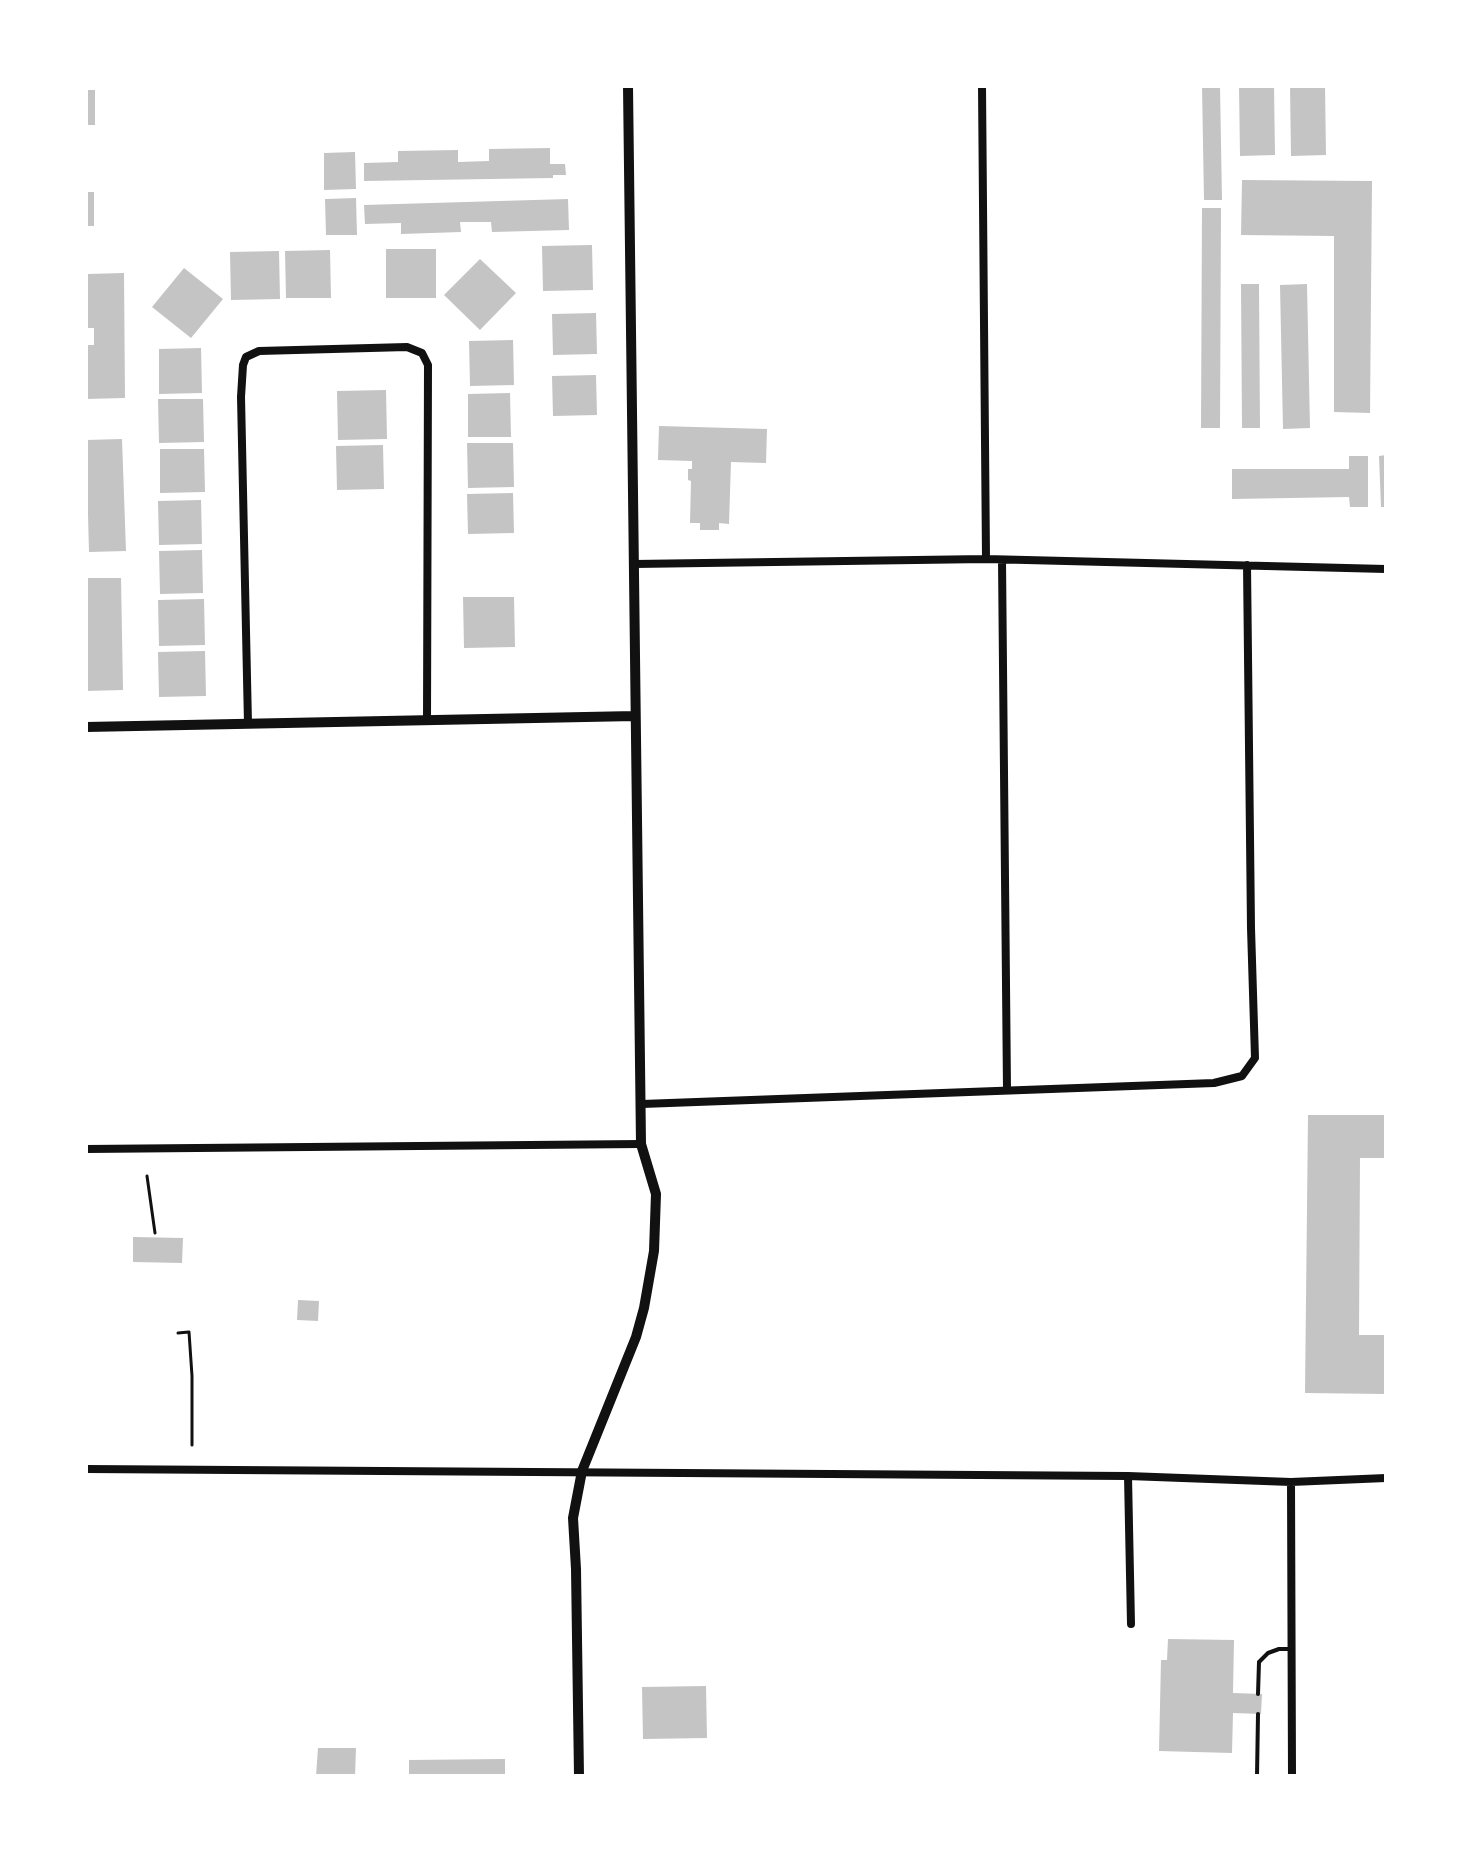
<!DOCTYPE html>
<html>
<head>
<meta charset="utf-8">
<style>
  body { margin:0 }
  #map { position:relative; width:1472px; height:1862px; overflow:hidden; background:#fff; font-family:"Noto Sans",sans-serif }
  canvas { display:block }
  .frame { position:absolute; inset:0; border:88px solid #fff; pointer-events:none }
</style>
</head>
<body>
<div id="map">
<canvas width="1472" height="1862"></canvas>
<div class="frame"></div>
</div>
<script>
const ctx = document.querySelector('canvas').getContext('2d');
ctx.lineJoin = 'round';
function fillPath(path, color) { ctx.fillStyle = color; ctx.fill(path, 'evenodd'); }
const poly = rows => new Path2D(rows.map(r => 'M' + r).join(''));
function strokePath(path, color, width, dash) { ctx.strokeStyle = color; ctx.lineWidth = width; ctx.lineCap = dash ? 'butt' : 'round'; ctx.setLineDash(dash || []); ctx.stroke(path); }
fillPath(poly([
  [1202,86,1220,86,1222,200,1204,200],
  [1239,86,1274,86,1275,155,1240,156],
  [1290,86,1325,86,1326,155,1291,156],
  [86,90,95,90,95,125,86,125],
  [550,148,550,164,565,164,566,175,553,175,553,178,364,181,364,163,398,162,398,151,458,150,458,162,489,161,489,149],
  [355,152,356,189,324,190,324,153],
  [1242,180,1372,181,1370,413,1334,412,1334,236,1241,235],
  [86,192,94,192,94,226,86,226],
  [356,198,357,235,326,235,325,199],
  [568,199,569,230,492,232,491,222,460,222,461,232,401,234,401,223,365,224,364,205],
  [1202,208,1221,208,1220,428,1201,428],
  [592,245,593,290,543,291,542,246],
  [386,249,436,249,436,298,386,298],
  [330,250,331,298,286,298,285,251],
  [279,251,280,299,231,300,230,252],
  [480,259,516,293,480,330,444,295],
  [184,268,223,299,191,338,152,307],
  [124,273,125,398,86,399,86,345,94,345,94,328,87,328,88,274],
  [1241,284,1259,284,1260,428,1242,428],
  [1307,284,1310,428,1283,429,1280,285],
  [596,313,597,354,553,355,552,314],
  [513,340,514,385,470,386,469,341],
  [201,348,202,393,159,394,159,349],
  [596,375,597,415,553,416,552,376],
  [386,390,387,439,338,440,337,391],
  [510,393,511,437,468,437,468,394],
  [158,399,203,399,204,442,159,443],
  [659,426,767,429,766,463,731,462,729,524,719,523,719,530,700,530,700,523,690,523,691,481,688,480,688,469,692,469,692,461,658,460],
  [122,439,126,551,89,552,86,440],
  [467,443,513,443,514,487,468,488],
  [383,445,384,489,337,490,336,446],
  [160,449,204,449,205,492,160,493],
  [1386,455,1386,507,1381,507,1379,456],
  [1349,456,1368,456,1368,507,1350,507,1349,497,1232,499,1232,469,1349,469],
  [513,493,514,533,468,534,467,494],
  [201,500,202,544,159,545,158,501],
  [202,550,203,593,160,594,159,551],
  [86,578,121,578,123,690,86,691],
  [463,597,514,597,515,647,464,648],
  [204,599,205,645,159,646,158,600],
  [205,651,206,696,159,697,158,652],
  [1308,1115,1386,1115,1386,1158,1360,1158,1359,1335,1386,1335,1386,1394,1305,1393],
  [133,1237,183,1238,182,1263,133,1262],
  [298,1300,319,1301,318,1321,297,1320],
  [1168,1639,1234,1640,1233,1693,1262,1694,1261,1714,1233,1713,1232,1753,1159,1751,1161,1660,1167,1660],
  [706,1686,707,1738,643,1739,642,1687],
  [318,1748,356,1748,355,1776,316,1776],
  [505,1759,505,1776,409,1776,409,1760]
]), '#c4c4c4');
strokePath(poly([
  [147,1176,155,1233],
  [178,1333,189,1332,192,1376,192,1445]
]), '#111', 3);
strokePath(poly([
  [1258,1694,1259,1662,1268,1653,1279,1649,1289,1649],
  [1257,1776,1258,1714]
]), '#111', 4);
strokePath(poly([
  [982,86,986,559],
  [1002,560,1007,1090],
  [634,564,986,559,1386,569],
  [248,724,241,397,243,365,246,357,259,351,407,347,422,353,428,365,427,720],
  [642,1104,1214,1083,1242,1076,1255,1058,1251,928,1247,565],
  [86,1149,641,1144],
  [86,1469,1128,1476,1291,1482,1386,1478],
  [1128,1476,1131,1624],
  [1291,1482,1292,1776]
]), '#111', 8);
strokePath(poly([
  [86,727,635,716],
  [579,1776,576,1569,573,1518,582,1471,636,1337,644,1308,654,1251,656,1194,641,1144,628,86]
]), '#111', 10);
</script>
</body>
</html>
